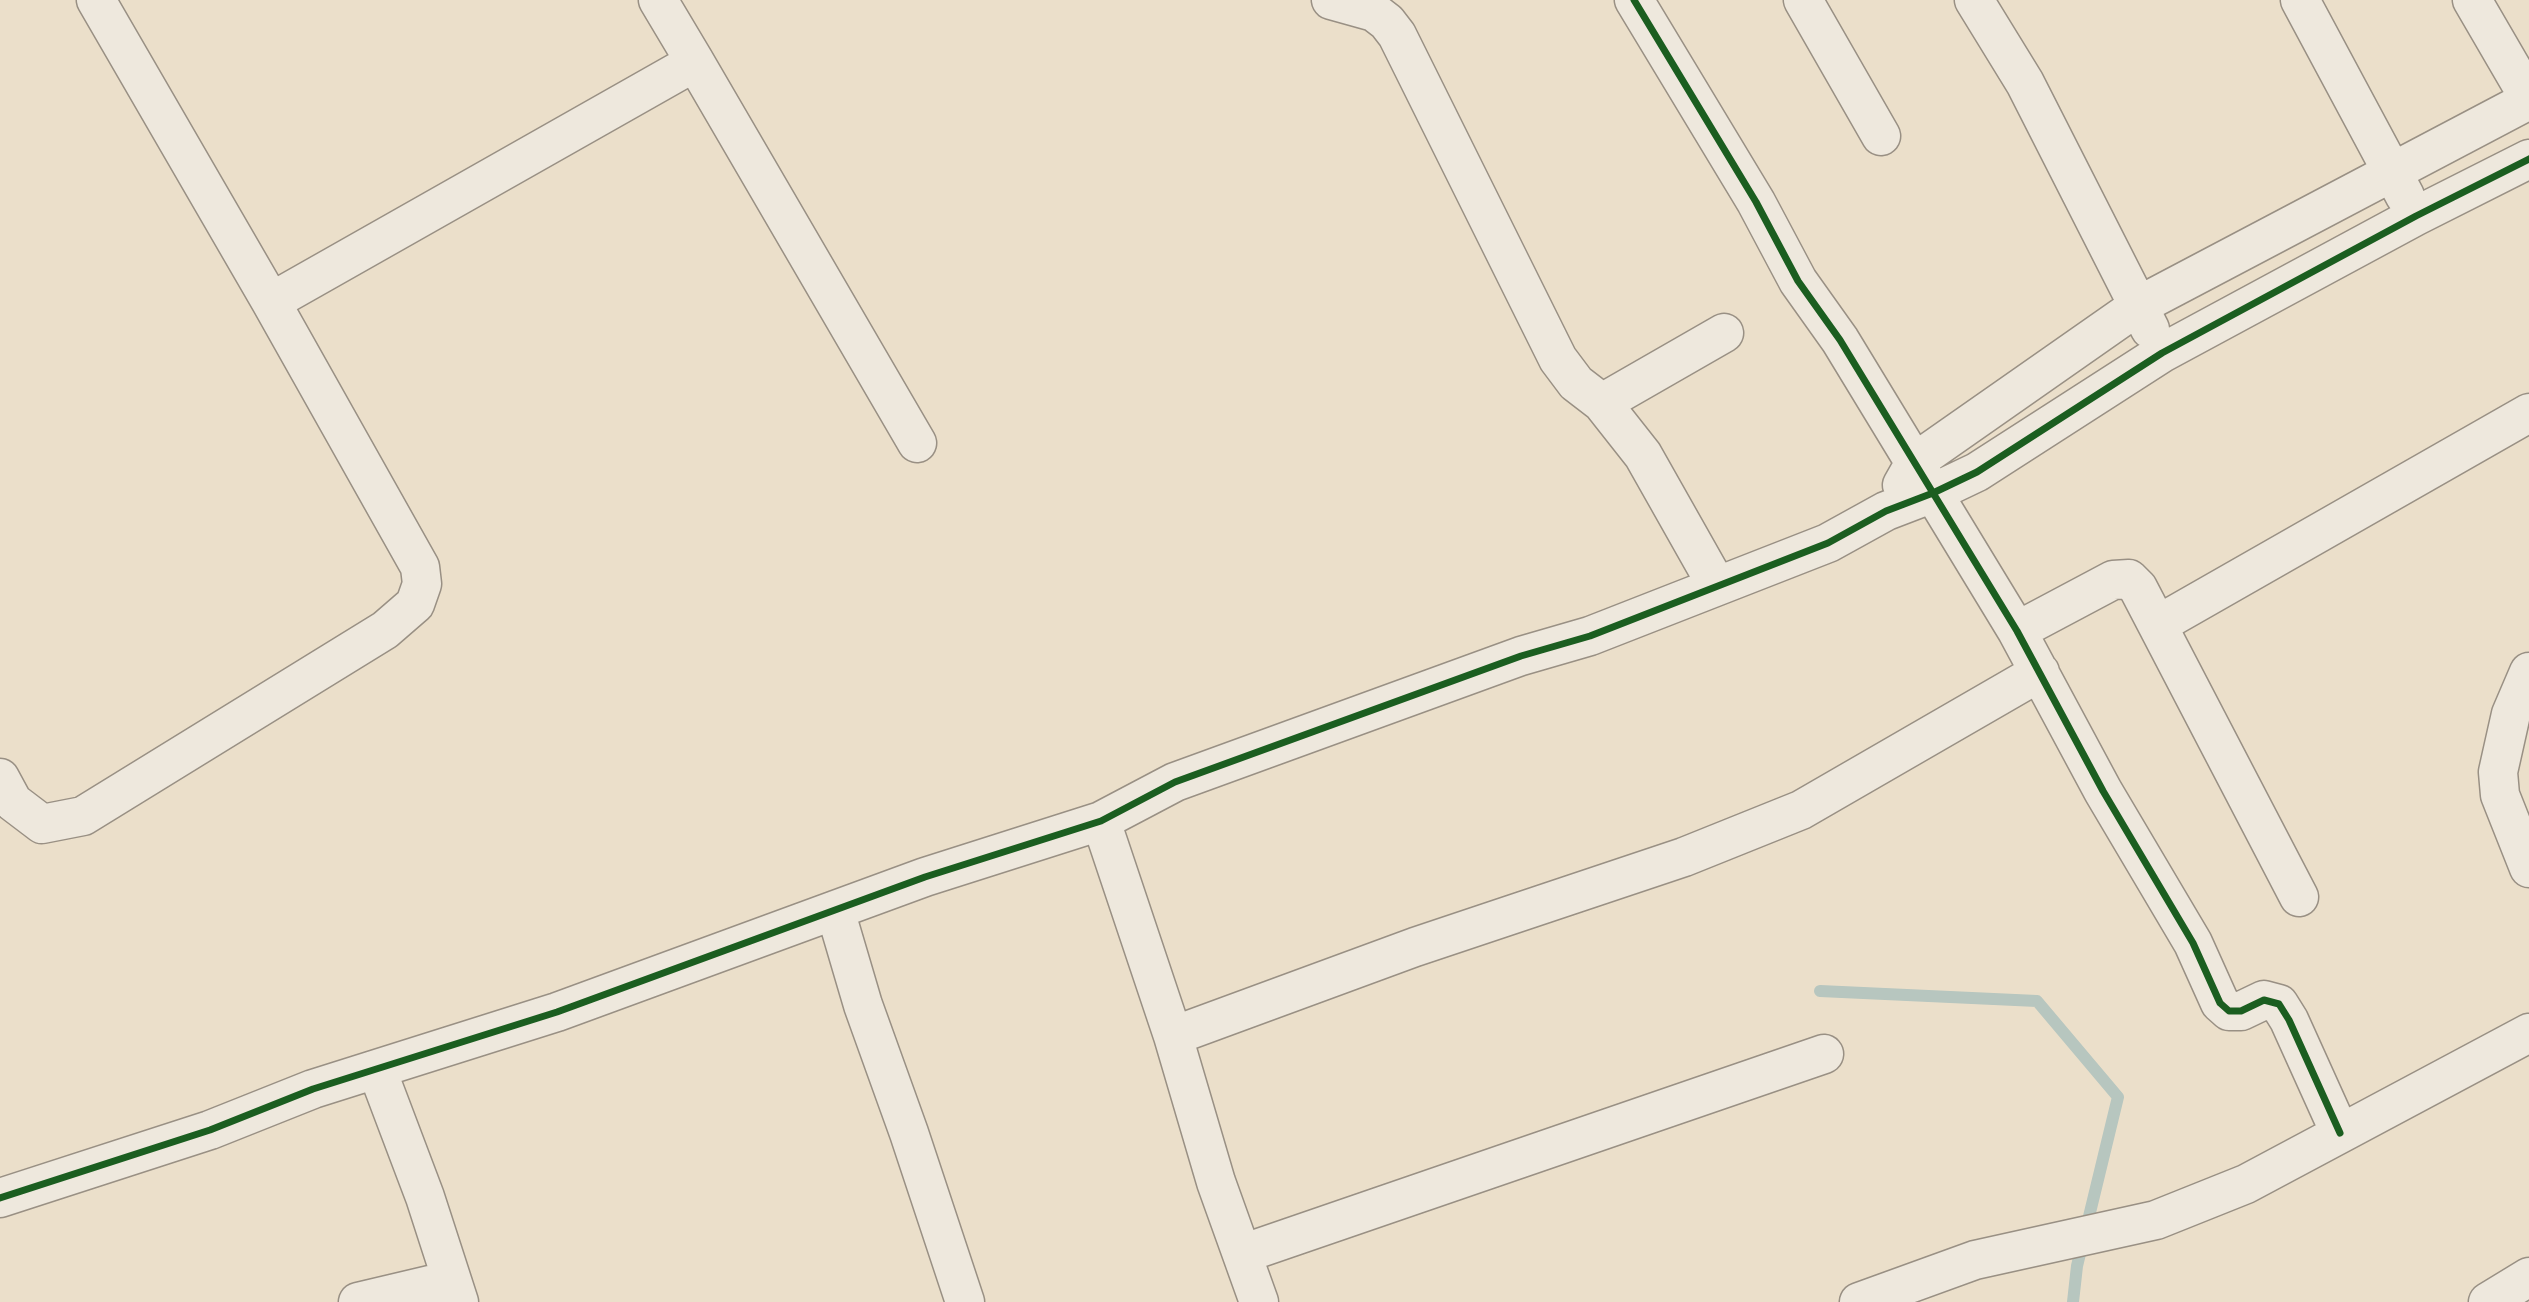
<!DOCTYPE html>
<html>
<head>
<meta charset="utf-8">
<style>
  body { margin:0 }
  canvas { display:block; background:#ebdfca }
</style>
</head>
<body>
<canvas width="2529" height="1302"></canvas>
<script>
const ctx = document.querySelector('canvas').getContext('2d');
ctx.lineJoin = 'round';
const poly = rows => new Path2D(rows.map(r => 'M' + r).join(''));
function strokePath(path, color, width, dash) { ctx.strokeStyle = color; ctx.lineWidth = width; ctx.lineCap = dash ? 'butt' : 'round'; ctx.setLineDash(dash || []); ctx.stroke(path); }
strokePath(poly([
  [1820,991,2037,1001,2118,1097,2077,1266,2073,1302]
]), '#b7c6bf', 12);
const minor = poly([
  [1331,0,1374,12,1387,22,1397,35,1558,359,1576,383,1602,403,1643,455,1717,586],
  [1634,0,1756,202,1798,281,1840,340,2017,631,2103,791,2193,943,2220,1003,2229,1011,2241,1011,2264,1000,2279,1004,2289,1020,2340,1133],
  [1803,0,1881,136],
  [1974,0,2025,83,2150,329],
  [2300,0,2405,196],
  [2472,0,2529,98],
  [695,62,917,443],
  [271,302,695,62,658,0],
  [1602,403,1724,333],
  [1902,485,1915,462,2138,306,2529,100],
  [2159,624,2529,413],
  [2017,631,2113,580,2129,579,2138,588,2299,897],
  [2529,672,2511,714,2498,772,2500,795,2529,868],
  [0,778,13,802,42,824,83,816,385,630,415,604,422,584,420,567,271,302,96,0],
  [1101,821,1173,1036,1216,1182,1259,1302],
  [835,910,863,1005,909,1133,965,1302],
  [1173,1036,1415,947,1684,857,1801,810,2040,672],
  [377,1070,425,1197,459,1302],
  [0,1198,210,1130,313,1089,557,1012,925,877,1101,821,1175,782,1521,656,1590,636,1828,543,1886,511,1933,493,1977,472,2162,353,2416,216,2529,159],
  [1242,1254,1824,1054],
  [358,1302,451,1280],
  [1859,1302,1975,1260,2156,1220,2246,1184,2529,1033],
  [2488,1302,2529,1277]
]);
strokePath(minor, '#999084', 41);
strokePath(minor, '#eee8dd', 38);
strokePath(poly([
  [1634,0,1756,202,1798,281,1840,340,2017,631,2103,791,2193,943,2220,1003,2229,1011,2241,1011,2264,1000,2279,1004,2289,1020,2340,1133],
  [0,1198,210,1130,313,1089,557,1012,925,877,1101,821,1175,782,1521,656,1590,636,1828,543,1886,511,1933,493,1977,472,2162,353,2416,216,2529,159]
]), '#1b5e20', 7);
</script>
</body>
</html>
